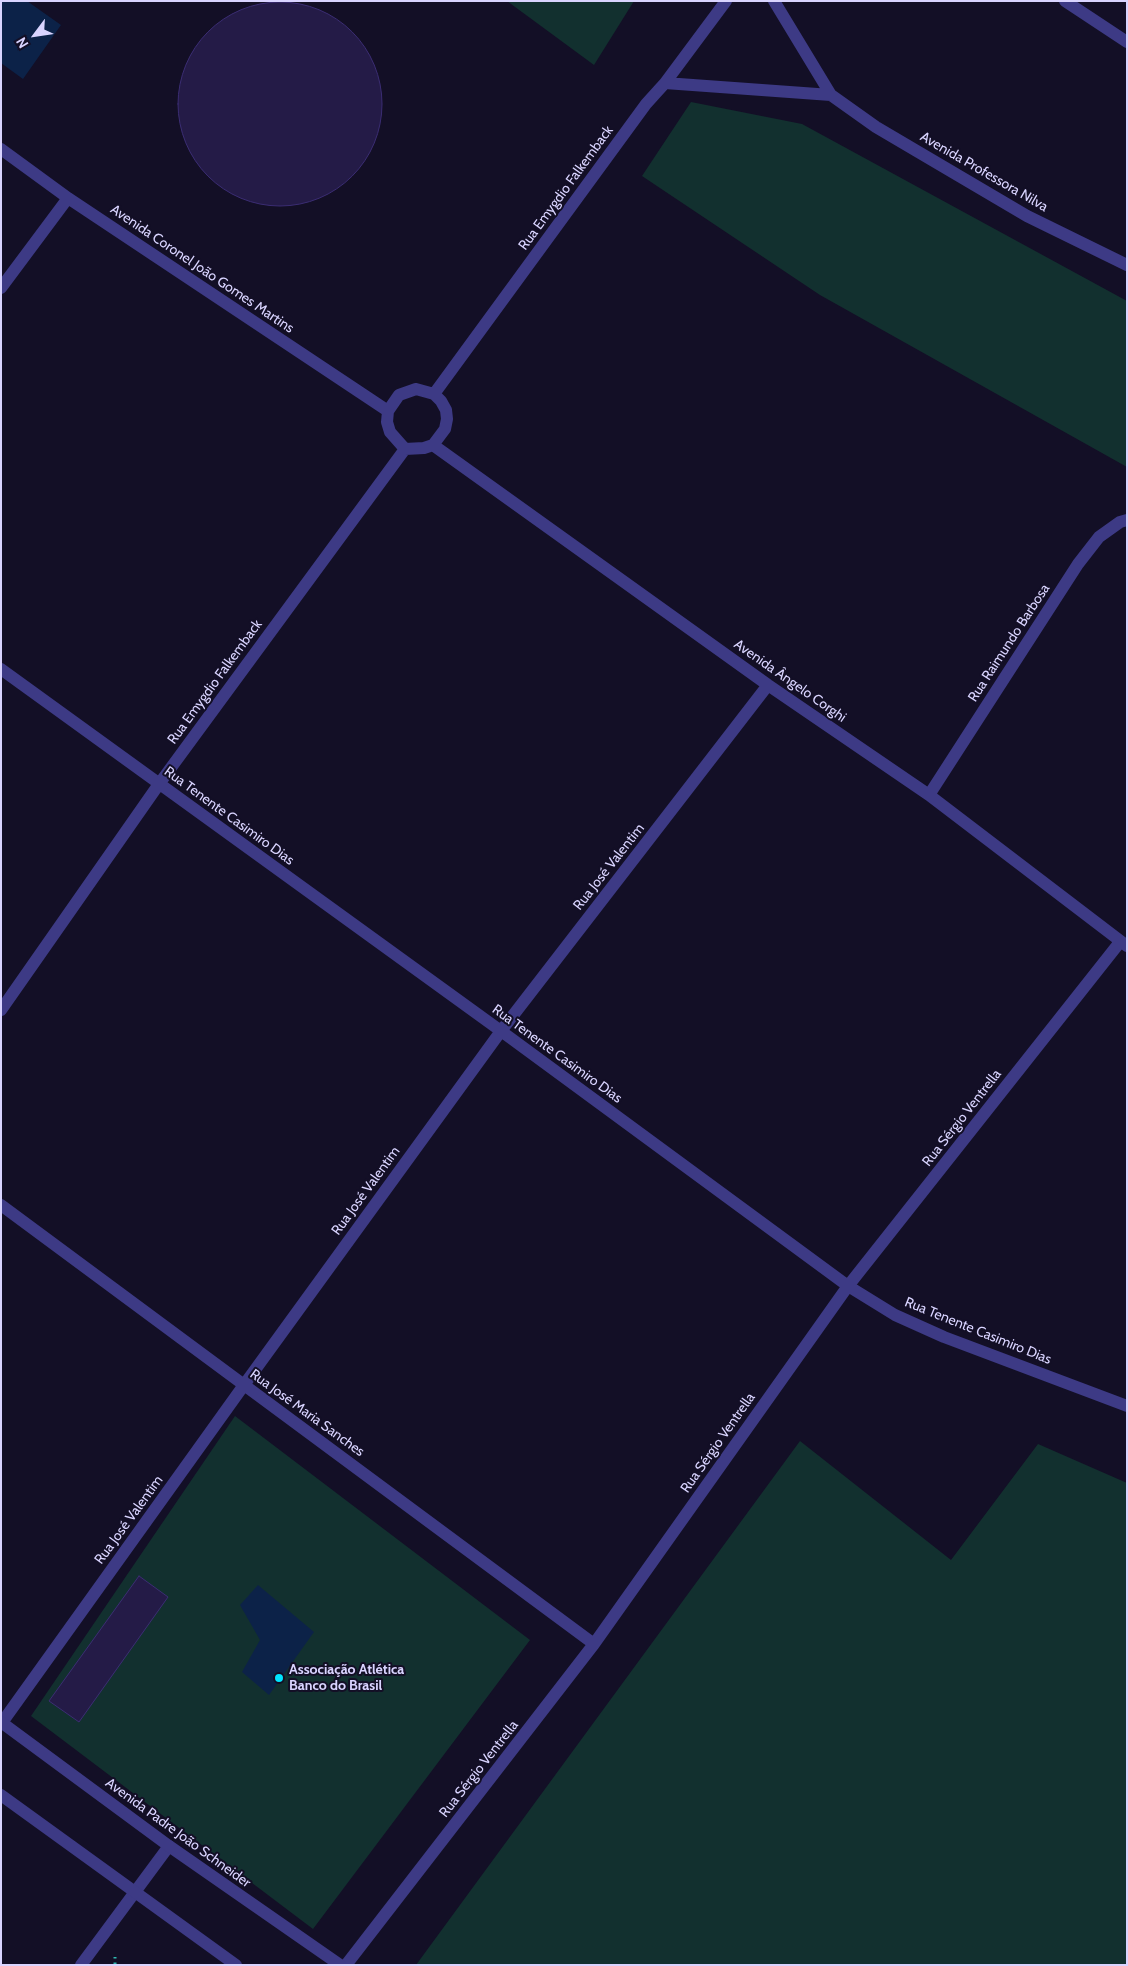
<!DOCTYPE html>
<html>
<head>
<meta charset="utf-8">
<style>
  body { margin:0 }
  #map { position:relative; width:1128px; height:1966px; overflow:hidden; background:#130f26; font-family:Cabin,sans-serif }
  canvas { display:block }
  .frame { position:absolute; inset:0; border:2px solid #d9d4ff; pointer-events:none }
  .north { position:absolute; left:10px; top:10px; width:50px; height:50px; -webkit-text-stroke:4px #130f26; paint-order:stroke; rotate:239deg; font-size:14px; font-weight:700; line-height:20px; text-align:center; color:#d9d4ff }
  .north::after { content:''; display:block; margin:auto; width:18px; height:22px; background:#d9d4ff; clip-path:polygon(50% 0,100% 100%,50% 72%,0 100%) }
</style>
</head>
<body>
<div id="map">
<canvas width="1128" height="1966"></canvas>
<div class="frame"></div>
<div class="north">N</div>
</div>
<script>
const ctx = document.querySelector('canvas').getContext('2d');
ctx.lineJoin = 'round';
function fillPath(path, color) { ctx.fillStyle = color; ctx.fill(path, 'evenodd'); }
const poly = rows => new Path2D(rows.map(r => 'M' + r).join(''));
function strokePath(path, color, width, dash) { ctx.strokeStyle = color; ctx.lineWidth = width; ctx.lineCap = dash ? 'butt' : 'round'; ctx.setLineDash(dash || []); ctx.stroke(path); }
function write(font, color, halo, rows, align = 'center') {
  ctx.font = font + ' Cabin,sans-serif'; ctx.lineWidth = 4; ctx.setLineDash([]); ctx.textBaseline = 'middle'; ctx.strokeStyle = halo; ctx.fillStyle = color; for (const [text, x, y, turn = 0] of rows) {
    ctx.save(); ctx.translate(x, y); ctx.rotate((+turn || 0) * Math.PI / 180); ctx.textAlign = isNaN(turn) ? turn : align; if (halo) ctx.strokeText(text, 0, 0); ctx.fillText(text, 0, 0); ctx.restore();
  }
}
fillPath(poly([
  [507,1,634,1,594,65],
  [691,102,802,124,1127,301,1127,467,820,295,642,176],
  [235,1416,530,1640,313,1929,31,1716],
  [800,1441,951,1560,1038,1444,1127,1483,1127,1965,416,1965]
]), '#12302f');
fillPath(poly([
  [1,1,27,1,61,25,23,79,1,63],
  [258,1585,314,1632,269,1695,242,1672,260,1640,240,1605]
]), '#0c2248');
const building = poly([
  '178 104a102 102 0 1 1 204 0a102 102 0 1 1-204 0Z',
  [139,1576,168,1597,79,1722,49,1701,139,1576]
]);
fillPath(building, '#241b47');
strokePath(building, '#3b2d73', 1);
strokePath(poly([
  [115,1965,115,1957]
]), '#2fb8b0', 3, [2.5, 4]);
strokePath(poly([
  [774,1,831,95,876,127,1027,216,1127,265],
  [1065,1,1127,42],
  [665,83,831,95],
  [1,149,68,198,388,411],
  [1,288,68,198],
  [416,389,434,394,441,401,446,410,447,419,445,429,433,445,424,448,405,449,390,432,387,422,388,411,399,395,416,389],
  [434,394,646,104,665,83,726,1],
  [433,445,768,685,929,795,1127,946],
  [1,669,501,1031,848,1286,895,1315,944,1337,1127,1406],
  [929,795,1078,564,1099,537,1120,522,1127,520],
  [1,1010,159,784,405,449],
  [1,1205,594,1644],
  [1,1724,244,1385,501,1031,768,685],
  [81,1965,169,1846],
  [346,1965,594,1644,848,1286,1120,942]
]), '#3d3a85', 12);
strokePath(poly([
  [1,1722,169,1846,340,1965],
  [1,1795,236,1965]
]), '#3d3a85', 12);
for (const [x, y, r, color] of [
  [279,1678,5,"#00e5ff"]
]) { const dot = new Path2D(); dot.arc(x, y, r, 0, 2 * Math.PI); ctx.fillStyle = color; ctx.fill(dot); strokePath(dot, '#130f26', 2); }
write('14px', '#d9d4ff', '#130f26', [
  ["Avenida Professora Nilva",984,172,30],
  ["Rua Emygdio Falkemback",566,188,-54],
  ["Avenida Coronel João Gomes Martins",202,269,34],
  ["Rua Raimundo Barbosa",1009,643,-57],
  ["Avenida Ângelo Corghi",790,681,35],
  ["Rua Emygdio Falkemback",215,682,-54],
  ["Rua Tenente Casimiro Dias",229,816,36],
  ["Rua José Valentim",609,867,-52],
  ["Rua Tenente Casimiro Dias",557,1054,36],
  ["Rua Sérgio Ventrella",962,1118,-52],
  ["Rua José Valentim",366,1191,-54],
  ["Rua Tenente Casimiro Dias",978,1331,22],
  ["Rua José Maria Sanches",307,1413,36],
  ["Rua Sérgio Ventrella",718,1443,-55],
  ["Rua José Valentim",129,1520,-54],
  ["Rua Sérgio Ventrella",479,1769,-52],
  ["Avenida Padre João Schneider",178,1833,36]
]);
write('bold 14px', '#d9d4ff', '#130f26', [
  ["Associação Atlética",289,1670],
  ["Banco do Brasil",289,1686]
], 'left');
</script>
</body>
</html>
